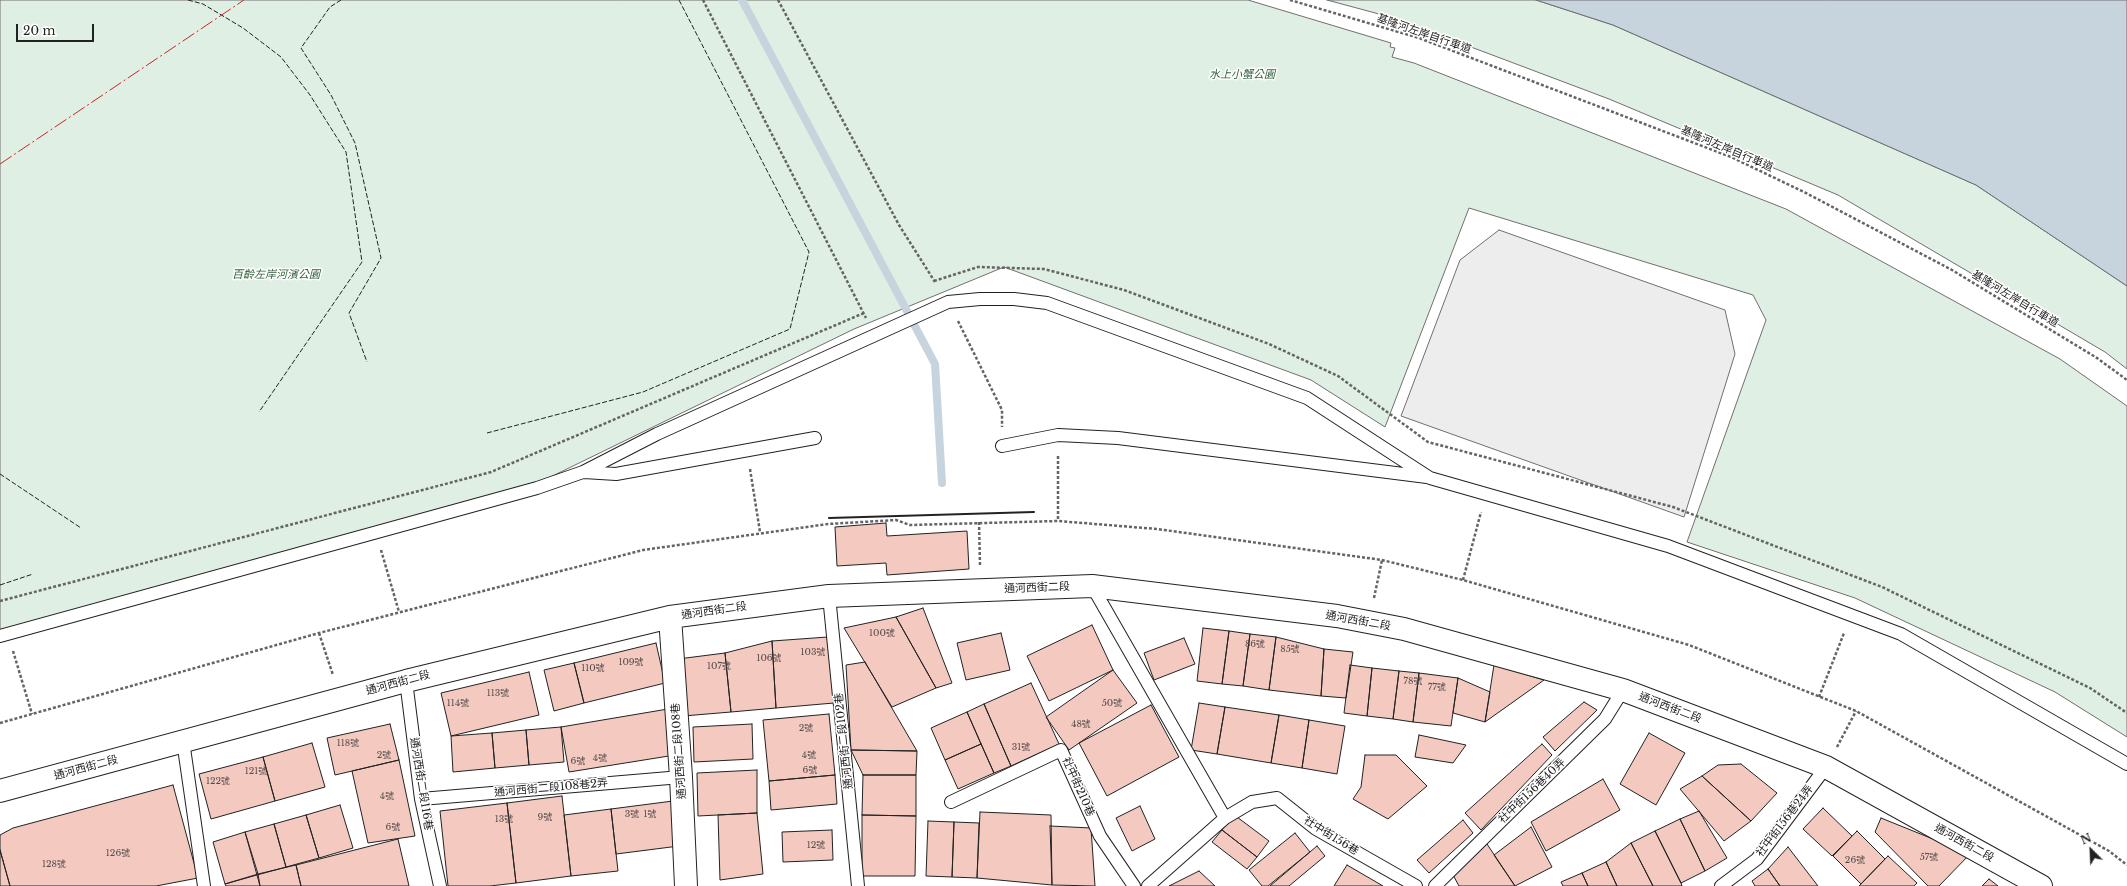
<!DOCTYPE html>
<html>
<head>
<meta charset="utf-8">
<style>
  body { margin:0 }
  #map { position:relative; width:2127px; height:886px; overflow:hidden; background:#fff; font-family:"Libre Baskerville",serif }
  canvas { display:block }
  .north { position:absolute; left:2071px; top:830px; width:40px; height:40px; -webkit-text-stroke:3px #fff; paint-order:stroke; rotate:336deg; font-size:11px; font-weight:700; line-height:16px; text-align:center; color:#222 }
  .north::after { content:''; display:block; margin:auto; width:14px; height:18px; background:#222; clip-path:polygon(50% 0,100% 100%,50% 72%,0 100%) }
  .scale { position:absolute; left:16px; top:24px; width:78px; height:18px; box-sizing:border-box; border:2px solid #222; border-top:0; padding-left:5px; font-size:12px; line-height:14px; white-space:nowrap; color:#222; -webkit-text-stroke:3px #fff; paint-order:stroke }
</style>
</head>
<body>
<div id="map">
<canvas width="2127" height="886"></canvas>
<div class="north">N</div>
<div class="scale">20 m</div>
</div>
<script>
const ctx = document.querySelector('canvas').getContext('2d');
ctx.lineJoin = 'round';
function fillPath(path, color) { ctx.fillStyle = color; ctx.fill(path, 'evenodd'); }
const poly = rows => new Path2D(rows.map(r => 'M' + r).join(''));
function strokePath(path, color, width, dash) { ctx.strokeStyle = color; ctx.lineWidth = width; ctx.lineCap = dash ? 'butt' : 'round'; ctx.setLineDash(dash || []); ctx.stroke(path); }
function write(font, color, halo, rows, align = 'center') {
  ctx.font = font + ' "Libre Baskerville","Noto Sans TC",serif'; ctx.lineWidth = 3; ctx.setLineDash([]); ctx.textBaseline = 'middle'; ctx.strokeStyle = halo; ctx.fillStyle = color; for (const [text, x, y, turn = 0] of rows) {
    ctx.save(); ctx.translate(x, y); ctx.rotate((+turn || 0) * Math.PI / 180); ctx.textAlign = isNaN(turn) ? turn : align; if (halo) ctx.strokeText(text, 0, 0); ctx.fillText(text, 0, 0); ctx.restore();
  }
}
const green = poly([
  [0,0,1248,0,1391,43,1390,47,1395,48,1392,57,1414,63,1786,209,2060,359,2127,406,2127,737,2055,692,1855,598,1687,542,1766,320,1753,295,1469,208,1385,427,1311,380,1004,267,854,329,534,485,0,635,0,0],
  [1327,0,1536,0,1613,25,1976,185,2127,286,2127,369,2105,352,1838,195,1609,99,1394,18,1327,0]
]);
fillPath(green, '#e0efe3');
strokePath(green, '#6f6f6f', 1);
const parking = poly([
  [1499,230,1725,310,1735,354,1684,517,1401,416,1460,260,1499,230]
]);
fillPath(parking, '#ededed');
strokePath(parking, '#6f6f6f', 1);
const water = poly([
  [1536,0,2127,0,2127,286,1976,185,1613,25,1536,0]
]);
fillPath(water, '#c7d3dd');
strokePath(water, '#6f6f6f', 1);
strokePath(poly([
  [742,0,935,364,942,483]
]), '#c7d3dd', 8);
const building = poly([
  [886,523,887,536,967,531,969,569,887,575,886,563,837,566,835,527,886,523],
  [923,608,952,683,936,688,896,617,923,608],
  [896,617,936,688,892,707,844,628,896,617],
  [1092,625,1113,670,1049,701,1027,656,1092,625],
  [1203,628,1229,631,1222,684,1197,681,1203,628],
  [1229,631,1250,634,1243,686,1222,684,1229,631],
  [1001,633,1010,670,966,680,957,643,1001,633],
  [1250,634,1276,637,1269,690,1243,686,1250,634],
  [828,637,834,703,776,708,772,641,828,637],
  [1276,637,1324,649,1321,696,1269,690,1276,637],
  [1184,638,1195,664,1154,680,1144,653,1184,638],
  [772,641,776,708,731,712,725,653,772,641],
  [656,643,665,683,584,703,574,663,656,643],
  [1324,649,1353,652,1346,698,1321,696,1324,649],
  [725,653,731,712,683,716,678,659,725,653],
  [865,662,917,751,851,750,846,665,865,662],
  [574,663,584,703,554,711,544,670,574,663],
  [1350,665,1372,668,1367,716,1344,713,1350,665],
  [1494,665,1544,680,1485,722,1494,665],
  [1372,668,1399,671,1393,719,1367,716,1372,668],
  [1113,670,1137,703,1069,750,1046,717,1113,670],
  [1399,671,1419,673,1413,722,1393,719,1399,671],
  [529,672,539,715,451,736,441,693,529,672],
  [1419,673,1458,678,1451,726,1413,722,1419,673],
  [1458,678,1490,692,1485,722,1453,713,1458,678],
  [1031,683,1059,744,1011,766,984,704,1031,683],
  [1584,702,1597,710,1555,751,1543,737,1584,702],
  [1199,703,1225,707,1217,754,1191,750,1199,703],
  [984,704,1011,766,994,773,967,712,984,704],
  [1151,705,1179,757,1107,796,1079,743,1151,705],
  [1225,707,1279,715,1271,763,1217,754,1225,707],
  [668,709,675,755,569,772,561,727,668,709],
  [967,712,981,744,945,760,931,728,967,712],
  [829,714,835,775,769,781,763,720,829,714],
  [1279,715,1309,720,1302,768,1271,763,1279,715],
  [1309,720,1345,726,1337,774,1302,768,1309,720],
  [390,724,399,760,335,775,327,738,390,724],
  [752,724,753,759,694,762,693,727,752,724],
  [561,727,564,762,529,765,526,730,561,727],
  [526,730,529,765,495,768,492,733,526,730],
  [492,733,495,768,453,772,451,736,492,733],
  [1649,733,1685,753,1656,805,1620,784,1649,733],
  [1419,735,1466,745,1453,763,1415,757,1419,735],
  [312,743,325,787,275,801,263,757,312,743],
  [981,744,994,773,958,789,945,760,981,744],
  [1542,744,1552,755,1481,830,1465,813,1542,744],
  [851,750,917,751,916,775,863,775,851,750],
  [1365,755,1396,755,1427,786,1388,819,1353,799,1361,787,1365,755],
  [263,757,275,801,211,819,199,774,263,757],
  [399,760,415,836,368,843,352,771,399,760],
  [1741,764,1777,793,1751,821,1702,776,1718,765,1741,764],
  [757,770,757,813,698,816,697,773,757,770],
  [835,775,837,804,771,810,769,781,835,775],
  [863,775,916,775,916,816,862,815,863,775],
  [1702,776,1751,821,1724,841,1680,789,1702,776],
  [1603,779,1620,810,1546,851,1531,822,1603,779],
  [173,785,198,878,156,886,10,886,0,850,0,835,13,828,173,785],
  [562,796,571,876,516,883,507,803,562,796],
  [673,801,679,846,616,854,611,809,673,801],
  [507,803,516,883,490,886,448,886,440,811,507,803],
  [340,805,353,848,319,858,306,815,340,805],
  [1140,806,1155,839,1132,851,1116,818,1140,806],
  [1823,808,1852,836,1832,856,1803,829,1823,808],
  [611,809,618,871,571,876,564,815,611,809],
  [1699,811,1727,858,1705,871,1680,819,1699,811],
  [980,812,1051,815,1052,885,977,878,980,812],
  [757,813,763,874,720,880,718,815,757,813],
  [1233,814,1269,841,1257,857,1222,830,1233,814],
  [306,815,319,858,286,867,274,824,306,815],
  [862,815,916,816,915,876,862,876,862,815],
  [1881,818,1970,854,1939,886,1928,886,1875,832,1881,818],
  [1680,819,1705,871,1681,883,1655,831,1680,819],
  [1463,820,1473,833,1429,873,1417,860,1463,820],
  [928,821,954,822,952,877,926,876,928,821],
  [954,822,979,823,977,878,952,877,954,822],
  [274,824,286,867,257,875,245,832,274,824],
  [1050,826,1091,828,1095,886,1052,885,1050,826],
  [1531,827,1552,867,1515,886,1494,855,1531,827],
  [832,830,833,860,783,862,782,832,832,830],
  [1222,830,1257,857,1247,869,1212,842,1222,830],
  [1655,831,1681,883,1682,886,1653,886,1631,843,1655,831],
  [1857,831,1885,859,1861,884,1833,856,1857,831],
  [245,832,258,874,225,884,213,842,245,832],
  [1295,833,1310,852,1268,886,1262,886,1249,870,1295,833],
  [398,839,409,886,301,886,296,865,398,839],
  [1631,843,1653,886,1617,886,1606,862,1631,843],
  [1487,844,1515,886,1459,886,1453,875,1487,844],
  [1317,846,1325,856,1289,886,1270,886,1317,846],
  [1788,847,1818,886,1780,886,1768,869,1788,847],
  [0,850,10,886,0,886,0,850],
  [1888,856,1917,883,1914,886,1859,886,1888,856],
  [1606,862,1617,886,1588,886,1582,873,1606,862],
  [296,865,301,886,260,886,258,874,296,865],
  [1347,865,1383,886,1334,886,1347,865],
  [1768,869,1780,886,1755,886,1752,881,1768,869],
  [1199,871,1215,886,1169,886,1199,871],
  [1582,873,1588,886,1563,886,1561,882,1582,873],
  [257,875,260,886,226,886,225,884,257,875],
  [1989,879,1998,886,1982,886,1989,879]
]);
fillPath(building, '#f3c9c0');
strokePath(building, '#222', 1);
const service = poly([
  [1002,446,1058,435,1118,438,1427,477],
  [584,472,616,474,815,438],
  [1092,586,1225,818],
  [829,596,858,886],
  [0,636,537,488,583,472,657,434,948,302,980,299,1014,299,1047,303,1307,398,1430,478,1668,546,1901,634,2127,764],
  [406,681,421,799,440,886],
  [183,741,204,886],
  [421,799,681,777],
  [951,802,1061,750,1100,836,1134,886],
  [1148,886,1225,818,1252,802,1277,798,1316,829,1416,886],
  [1435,886,1605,719,1623,690],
  [1721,886,1757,859,1826,767]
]);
const minor = poly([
  [670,617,681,777,686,886],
  [0,791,406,681,670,617,829,596,1092,586,1337,616,1404,629,1623,690,1826,767,2041,886]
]);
strokePath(service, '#222', 14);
strokePath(minor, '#222', 24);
strokePath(poly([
  [703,0,866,318],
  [778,0,899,225,935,282],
  [1290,0,1419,38,1731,157,1806,193,1952,270,2097,358,2127,380],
  [934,281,978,267,1044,269,1124,290,1269,344,1338,376,1428,442,1673,507,1882,587,2090,688,2127,713],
  [958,321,1002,410,1002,427],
  [1058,456,1058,521],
  [750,469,760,532],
  [979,522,980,565],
  [381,550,399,612],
  [1463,580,1481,512],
  [1374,598,1382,560],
  [0,601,491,472,864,313],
  [319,633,333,675],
  [13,651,32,714],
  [1819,697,1844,633],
  [0,723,319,633,643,550,828,524,896,520,910,525,1058,521,1157,529,1382,560,1463,580,1689,645,1856,711,2109,851,2127,865],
  [1837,747,1856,711]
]), '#646464', 2.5, [3, 2]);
strokePath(service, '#fff', 12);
strokePath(minor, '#fff', 22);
strokePath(poly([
  [188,0,203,4,243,28,281,57,310,95,346,152,362,262,259,412],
  [341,0,330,7,301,48,331,95,355,143,381,258,349,313,367,362],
  [487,433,643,392,790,329,809,252,679,0],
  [0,474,81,528],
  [0,585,33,574]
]), '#222', 1, [5, 2]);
strokePath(poly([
  [829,518,1034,512]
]), '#222', 2);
strokePath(poly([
  [0,164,244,0]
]), '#c62828', 1, [14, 3, 2, 3]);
write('9px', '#564c4a', null, [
  ["100號",882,633],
  ["86號",1255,644],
  ["85號",1290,649],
  ["103號",813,652],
  ["106號",769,658],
  ["109號",631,662],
  ["107號",719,666],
  ["110號",593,668],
  ["78號",1413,681],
  ["77號",1437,687],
  ["113號",498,693],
  ["114號",458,703],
  ["50號",1112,703],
  ["48號",1081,724],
  ["2號",806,728],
  ["118號",348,743],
  ["31號",1021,747],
  ["2號",384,755],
  ["4號",809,755],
  ["4號",600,758],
  ["6號",578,761],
  ["6號",810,770],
  ["121號",256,771],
  ["122號",218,781],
  ["4號",387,796],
  ["3號",632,814],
  ["1號",650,814],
  ["9號",545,817],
  ["13號",504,819],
  ["6號",393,827],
  ["12號",816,845],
  ["126號",118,853],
  ["57號",1929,857],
  ["26號",1855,860],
  ["128號",54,864]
]);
write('11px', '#222', '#fff', [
  ["基隆河左岸自行車道",1424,34,19],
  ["基隆河左岸自行車道",1727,149,23],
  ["基隆河左岸自行車道",2015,299,31],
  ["通河西街二段",1037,588,-2],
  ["通河西街二段",714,611,-8],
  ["通河西街二段",1358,621,10],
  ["通河西街二段",398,683,-15],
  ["通河西街二段",1670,708,21],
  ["通河西街二段102巷",844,741,-96],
  ["通河西街二段108巷",679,751,-94],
  ["通河西街二段",86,768,-15],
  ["通河西街二段116巷",421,784,81],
  ["社中街210巷",1078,787,66],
  ["通河西街二段108巷2弄",551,788,-5],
  ["社中街156巷40弄",1532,791,-44],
  ["社中街156巷24弄",1785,821,-53],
  ["社中街156巷",1331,836,32],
  ["通河西街二段",1964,843,29]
]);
write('italic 11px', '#2f5e38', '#fff', [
  ["水上小蟹公園",1242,75],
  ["百齡左岸河濱公園",276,275]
]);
</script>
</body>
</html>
